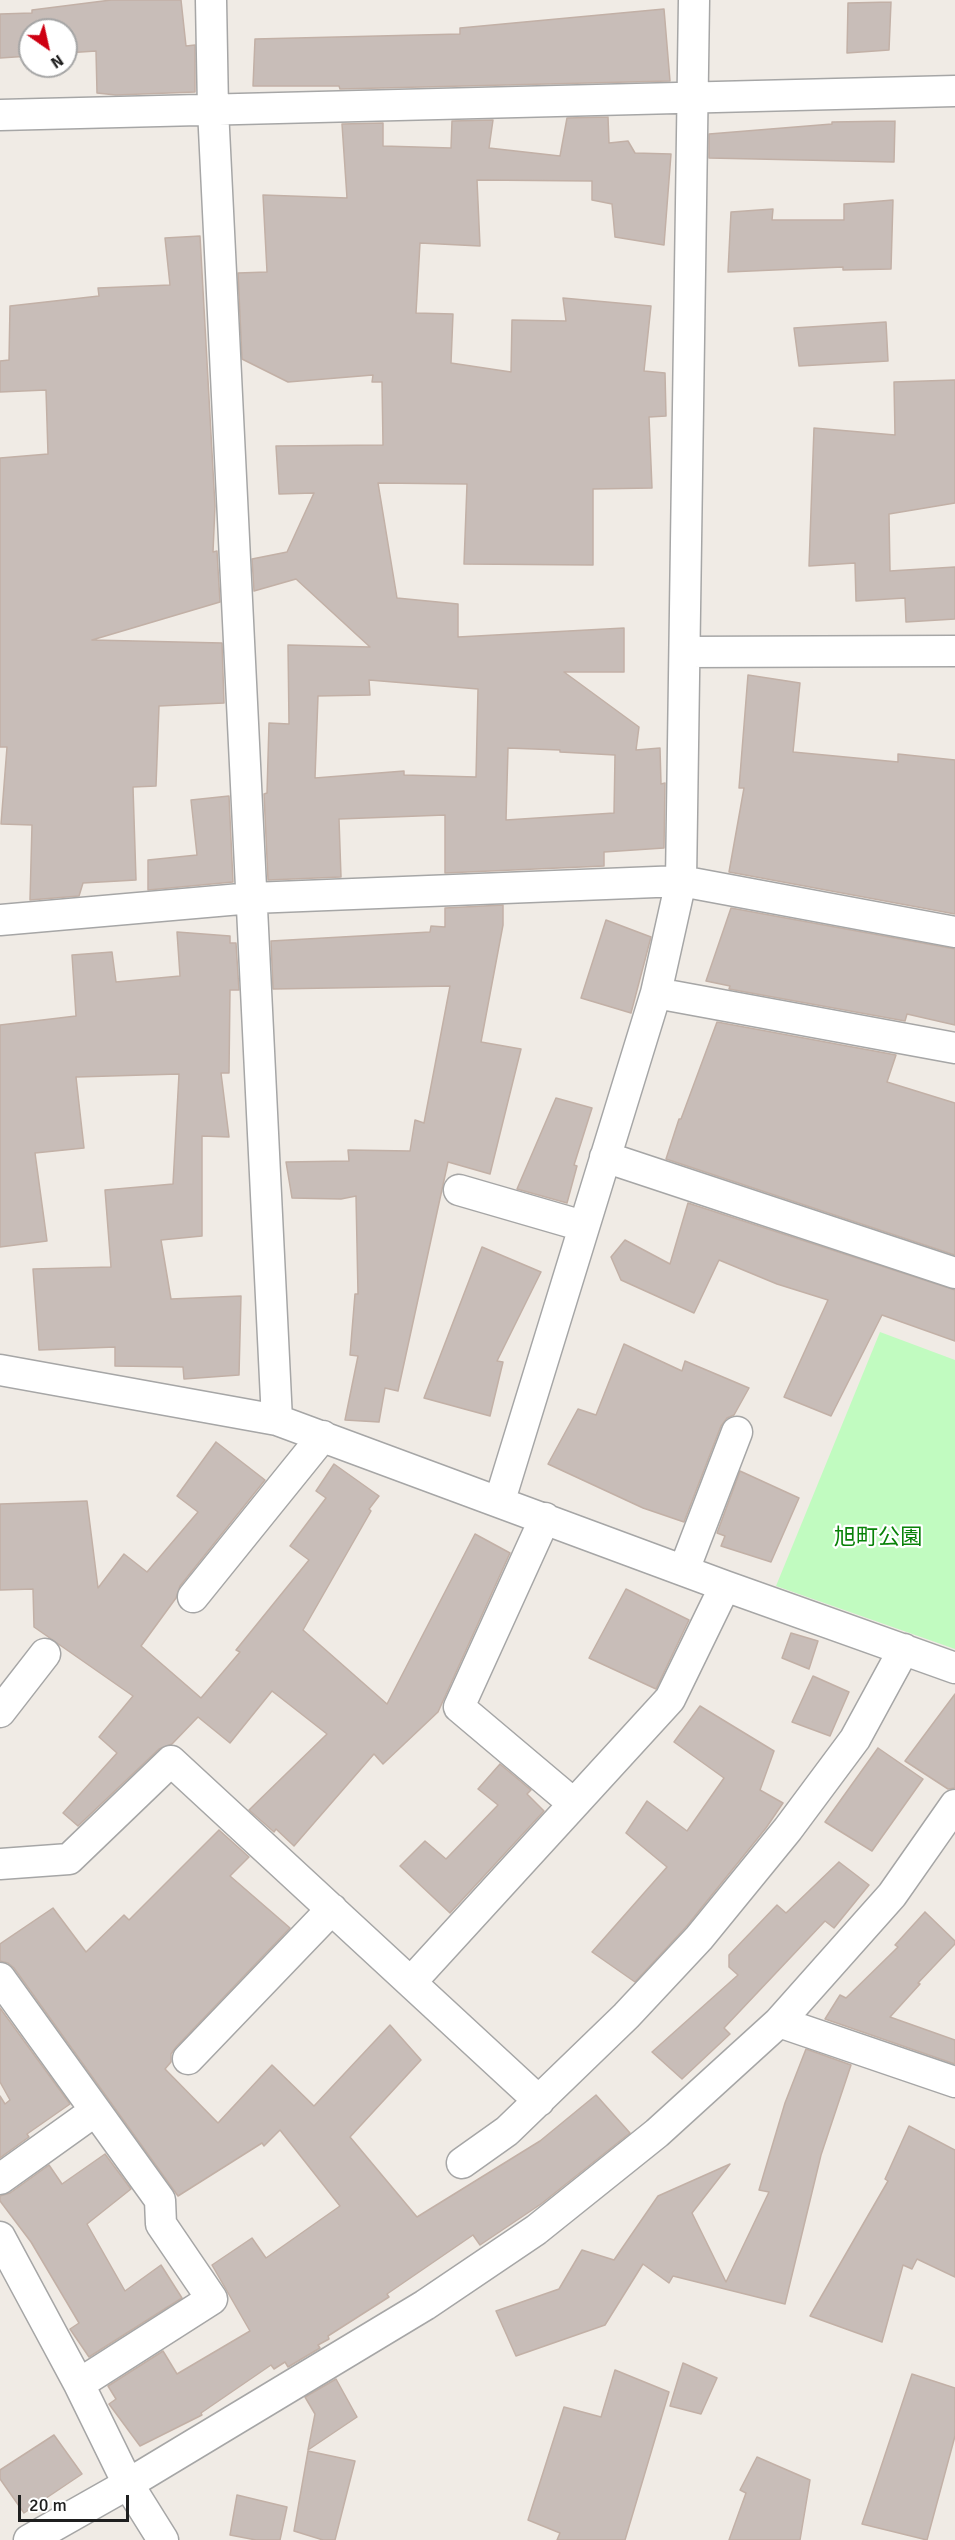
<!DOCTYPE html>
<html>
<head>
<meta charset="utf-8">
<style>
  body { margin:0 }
  #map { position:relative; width:955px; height:2540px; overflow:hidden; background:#f0ebe5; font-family:Signika,sans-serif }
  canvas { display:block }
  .north { position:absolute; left:18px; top:18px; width:60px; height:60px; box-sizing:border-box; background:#fff; border:2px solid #a5a5a5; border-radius:50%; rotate:146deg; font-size:16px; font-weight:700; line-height:24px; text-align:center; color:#1f1f1f }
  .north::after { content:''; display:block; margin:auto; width:21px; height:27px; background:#ce0012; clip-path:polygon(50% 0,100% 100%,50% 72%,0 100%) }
  .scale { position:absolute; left:18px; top:2495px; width:111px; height:27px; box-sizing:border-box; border:3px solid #1f1f1f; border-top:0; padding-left:8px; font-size:18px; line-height:21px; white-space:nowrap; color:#1f1f1f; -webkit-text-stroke:4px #fff; paint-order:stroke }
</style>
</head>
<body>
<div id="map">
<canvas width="955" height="2540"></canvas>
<div class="north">N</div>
<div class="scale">20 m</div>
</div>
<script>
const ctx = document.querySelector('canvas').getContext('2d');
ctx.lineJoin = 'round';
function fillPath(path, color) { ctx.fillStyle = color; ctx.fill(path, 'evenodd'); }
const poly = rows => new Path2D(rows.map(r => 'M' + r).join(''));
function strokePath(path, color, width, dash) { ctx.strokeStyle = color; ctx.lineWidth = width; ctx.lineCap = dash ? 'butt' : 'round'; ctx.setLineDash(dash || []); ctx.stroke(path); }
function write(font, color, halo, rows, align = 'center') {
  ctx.font = font + ' Signika,"Noto Sans JP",sans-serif'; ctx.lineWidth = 4.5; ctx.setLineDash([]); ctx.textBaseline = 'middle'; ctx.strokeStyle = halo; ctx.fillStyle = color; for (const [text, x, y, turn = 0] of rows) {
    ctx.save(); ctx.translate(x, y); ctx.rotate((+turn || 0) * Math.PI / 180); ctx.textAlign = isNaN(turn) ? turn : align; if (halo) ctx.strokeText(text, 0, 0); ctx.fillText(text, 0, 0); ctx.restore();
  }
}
fillPath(poly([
  [880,1332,955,1360,955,1649,776,1586]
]), '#c1fbc0');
const building = poly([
  [111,0,181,0,186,46,195,45,195,92,116,95,97,93,96,51,66,53,66,30,30,30,30,56,0,58,0,14,32,13,32,10,111,0],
  [891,2,889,50,847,53,848,3,891,2],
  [664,9,670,81,340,89,339,86,253,86,255,39,460,34,460,28,664,9],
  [608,117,609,143,628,141,635,153,671,154,664,245,615,237,612,204,592,200,592,181,477,180,480,246,420,243,416,313,453,314,451,363,511,372,512,320,566,321,563,298,651,306,644,371,665,373,666,416,649,417,652,488,593,489,593,565,464,564,467,484,378,483,397,598,458,604,458,637,624,628,624,672,564,672,639,727,636,750,660,748,661,784,665,783,664,848,604,852,604,866,445,873,445,815,339,819,341,877,268,880,264,794,267,793,269,723,289,724,288,645,370,647,296,579,254,591,252,559,287,552,314,493,279,494,276,446,383,445,382,382,372,382,373,375,288,382,242,359,238,273,267,272,263,195,347,198,342,124,383,123,383,146,451,148,452,121,493,120,489,148,560,156,567,118,608,117],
  [369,680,478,689,476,777,404,775,404,771,315,778,318,696,370,695,369,680],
  [508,748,560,750,560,752,615,755,614,813,506,820,508,748],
  [895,121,894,162,709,158,709,134,832,124,832,122,895,121],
  [893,200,891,269,843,270,843,267,728,272,731,212,773,209,772,220,844,220,844,204,893,200],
  [200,236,215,506,213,552,217,551,220,602,92,640,222,643,224,703,159,706,156,786,133,787,136,880,83,883,79,896,30,900,32,825,1,824,7,747,0,747,0,458,48,454,46,390,0,392,0,361,9,360,10,306,99,296,98,288,170,285,165,238,200,236],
  [886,322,888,361,799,366,794,328,886,322],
  [955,380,955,503,889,514,890,571,955,567,955,619,906,622,905,598,856,601,855,563,809,566,814,428,895,435,894,382,955,380],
  [748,675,800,683,793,752,898,762,898,754,955,760,955,914,729,872,744,788,739,788,748,675],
  [229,796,233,882,148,890,148,860,197,855,191,800,229,796],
  [503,905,503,925,481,1042,521,1049,490,1174,448,1162,398,1391,385,1388,379,1422,345,1420,358,1356,350,1355,355,1294,358,1294,356,1196,341,1199,292,1198,286,1162,349,1161,348,1150,410,1151,415,1120,424,1123,450,986,273,989,271,941,430,932,431,926,445,927,445,908,503,905],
  [731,908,955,949,955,1025,907,1014,905,1021,729,989,730,986,706,981,731,908],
  [606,920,651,937,631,1013,581,998,606,920],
  [177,932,230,936,230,943,236,943,239,990,230,990,229,1073,221,1073,229,1137,202,1136,202,1236,161,1240,171,1299,241,1296,239,1375,184,1379,183,1367,115,1366,115,1347,39,1350,33,1269,111,1267,105,1190,173,1184,179,1074,76,1077,84,1148,35,1153,47,1241,0,1247,0,1025,76,1016,72,955,112,952,116,982,180,976,177,932],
  [717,1022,896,1055,887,1082,955,1103,955,1255,666,1159,679,1119,681,1119,717,1022],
  [556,1098,592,1108,574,1165,577,1166,567,1203,517,1189,556,1098],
  [688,1203,955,1290,955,1341,882,1315,831,1416,784,1397,828,1300,777,1284,719,1260,694,1313,621,1280,611,1257,625,1240,670,1264,688,1203],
  [482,1247,541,1272,497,1361,503,1362,490,1416,424,1398,482,1247],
  [624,1344,682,1371,685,1361,749,1388,734,1415,727,1418,721,1426,684,1522,643,1508,548,1464,578,1409,596,1415,624,1344],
  [216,1442,265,1480,180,1586,176,1598,141,1646,201,1698,240,1652,236,1650,309,1560,290,1546,326,1498,316,1491,334,1464,379,1496,369,1509,371,1511,303,1630,387,1704,475,1534,510,1553,438,1712,383,1764,374,1754,294,1846,276,1829,274,1832,249,1810,327,1734,272,1691,230,1743,198,1717,172,1744,159,1749,78,1826,63,1813,117,1753,99,1737,133,1696,34,1627,33,1589,0,1590,0,1504,87,1501,98,1588,124,1554,147,1572,198,1512,177,1496,216,1442],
  [740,1471,799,1498,771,1562,721,1546,725,1536,717,1533,740,1471],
  [626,1589,689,1620,656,1689,589,1658,626,1589],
  [791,1633,818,1641,809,1669,782,1658,791,1633],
  [813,1676,849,1692,830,1736,792,1722,813,1676],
  [955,1694,955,1788,948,1789,905,1761,955,1694],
  [700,1706,774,1751,760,1790,783,1803,766,1828,686,1927,635,1982,592,1952,667,1867,626,1833,647,1801,687,1831,724,1778,674,1742,700,1706],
  [878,1748,923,1779,872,1851,825,1822,878,1748],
  [500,1764,531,1790,527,1794,544,1811,450,1913,400,1866,425,1841,446,1859,498,1805,478,1789,500,1764],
  [219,1830,249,1857,230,1876,290,1928,176,2047,171,2054,171,2062,165,2069,218,2123,272,2065,314,2106,390,2025,421,2060,350,2137,417,2217,540,2141,596,2095,630,2133,541,2204,480,2245,473,2235,387,2294,389,2297,328,2336,329,2339,318,2345,320,2348,288,2367,285,2362,274,2369,271,2365,201,2413,202,2415,140,2446,109,2404,116,2399,108,2386,163,2351,177,2374,250,2331,212,2265,252,2238,266,2258,340,2206,280,2130,264,2146,262,2143,178,2196,14,1968,8,1963,0,1961,0,1944,53,1908,86,1952,124,1915,129,1920,219,1830],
  [839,1862,869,1885,834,1928,825,1921,724,2028,730,2034,682,2079,652,2052,738,1975,729,1967,729,1955,777,1905,786,1913,839,1862],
  [925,1912,955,1941,955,1944,918,1983,920,1984,890,2017,955,2040,955,2064,825,2019,840,1995,846,1998,898,1947,895,1945,925,1912],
  [0,2008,70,2104,27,2134,29,2137,0,2158,0,2096,5,2104,10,2100,0,2082,0,2008],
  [806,2049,851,2065,821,2155,785,2304,673,2276,669,2283,643,2264,605,2325,516,2356,496,2311,559,2289,582,2250,614,2260,658,2196,730,2164,692,2213,726,2282,769,2192,759,2190,785,2103,806,2049],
  [909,2126,955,2150,955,2277,917,2259,912,2269,903,2265,882,2342,810,2316,888,2181,885,2179,909,2126],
  [105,2154,131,2189,87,2224,125,2291,161,2265,182,2298,89,2357,70,2329,79,2323,31,2242,0,2201,0,2196,10,2193,49,2165,62,2184,105,2154],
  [683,2363,717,2378,701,2414,670,2406,683,2363],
  [615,2370,669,2392,625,2540,557,2540,560,2533,528,2520,564,2407,601,2417,615,2370],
  [912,2374,955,2388,955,2436,927,2540,862,2524,912,2374],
  [336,2379,357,2417,308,2450,315,2414,305,2397,336,2379],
  [54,2435,82,2474,24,2513,0,2479,0,2470,54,2435],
  [308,2451,355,2461,335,2540,323,2540,294,2531,308,2451],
  [757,2457,810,2480,800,2540,729,2540,746,2493,740,2490,757,2457],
  [237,2495,287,2507,280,2540,256,2540,230,2535,237,2495]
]);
fillPath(building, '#c8bdb8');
strokePath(building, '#c2b0a6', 1.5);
const street = poly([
  [211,0,213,109,277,1420],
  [0,115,955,91],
  [686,652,955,651],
  [0,920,252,898,681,881,955,932],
  [656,993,955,1048],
  [605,1157,955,1273],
  [459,1190,583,1226],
  [0,1370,277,1420,725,1586,955,1668],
  [500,1500,656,993,681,881,694,0],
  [545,1518,459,1707,574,1804],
  [684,1570,737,1432],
  [193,1597,323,1436],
  [0,1712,45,1654],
  [0,1864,69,1859,171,1761,539,2101],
  [0,1978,160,2200,161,2224,212,2299,79,2384],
  [411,1982,670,1699,725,1586],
  [779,2022,955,2082],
  [188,2059,332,1909],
  [462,2163,507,2131,626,2016,699,1938,788,1829,855,1739,904,1649],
  [0,2179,95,2111],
  [0,2237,79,2384,128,2484,163,2540],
  [29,2540,128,2484,425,2305,536,2230,657,2133,779,2022,892,1895,955,1805]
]);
strokePath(street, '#a6a6a6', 33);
strokePath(street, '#fff', 30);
write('22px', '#088208', '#fff', [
  ["旭町公園",878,1538]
]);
</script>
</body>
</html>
